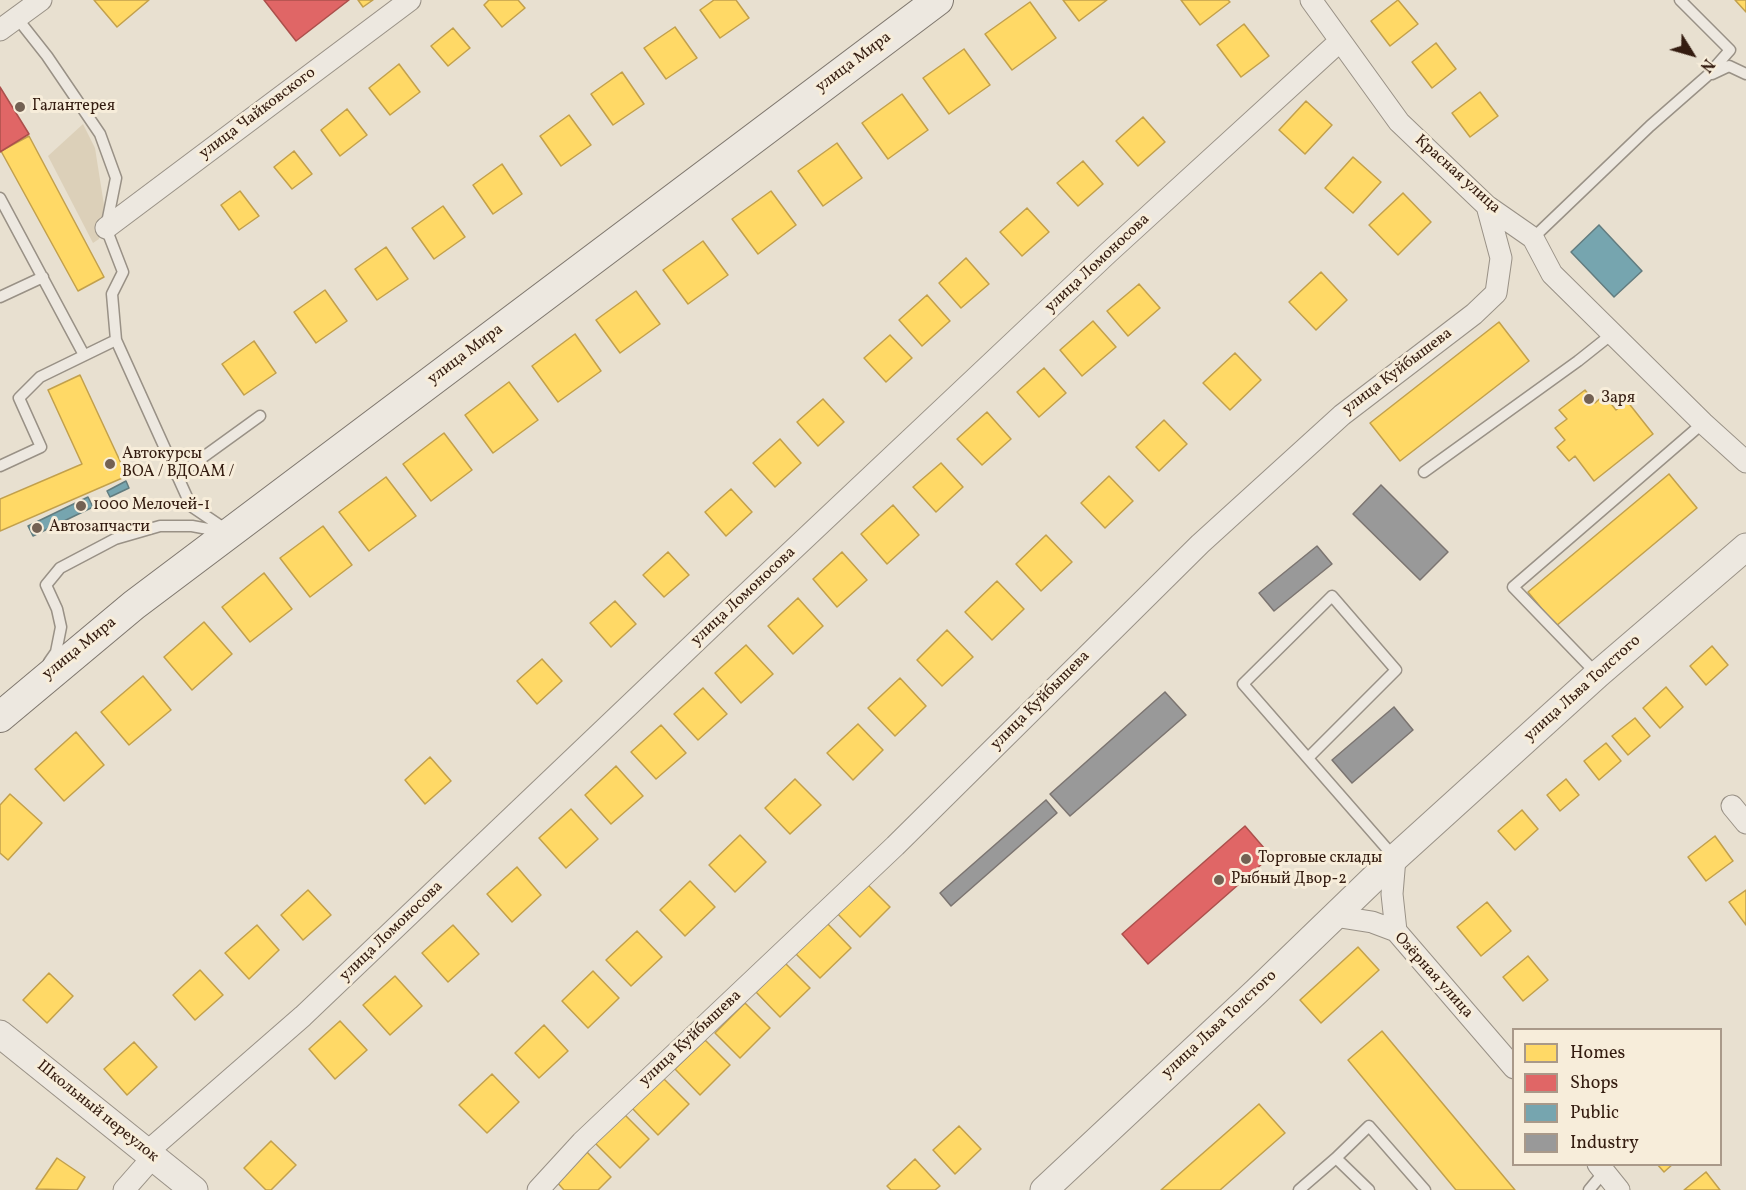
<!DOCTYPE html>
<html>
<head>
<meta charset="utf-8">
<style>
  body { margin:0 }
  #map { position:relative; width:1746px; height:1190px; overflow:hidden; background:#e8e0d0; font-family:Vollkorn,serif }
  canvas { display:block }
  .legend { position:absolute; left:1512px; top:1028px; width:210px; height:138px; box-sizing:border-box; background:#f7edda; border:2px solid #a99989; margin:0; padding:8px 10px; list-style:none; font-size:18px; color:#341c10 }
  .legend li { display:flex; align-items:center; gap:12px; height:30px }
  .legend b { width:30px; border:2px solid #a99989 }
  .north { position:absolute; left:1662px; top:24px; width:60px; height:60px; -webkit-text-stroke:4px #f7edda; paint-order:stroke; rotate:127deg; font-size:16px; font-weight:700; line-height:24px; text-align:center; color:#341c10 }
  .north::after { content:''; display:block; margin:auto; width:21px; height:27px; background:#341c10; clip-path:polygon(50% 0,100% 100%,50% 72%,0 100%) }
</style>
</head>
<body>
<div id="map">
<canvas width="1746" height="1190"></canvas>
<ul class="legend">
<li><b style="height:16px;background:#ffd966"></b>Homes</li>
<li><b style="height:16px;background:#e06666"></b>Shops</li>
<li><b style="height:16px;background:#76a5af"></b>Public</li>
<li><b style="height:16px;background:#999"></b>Industry</li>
</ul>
<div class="north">N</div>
</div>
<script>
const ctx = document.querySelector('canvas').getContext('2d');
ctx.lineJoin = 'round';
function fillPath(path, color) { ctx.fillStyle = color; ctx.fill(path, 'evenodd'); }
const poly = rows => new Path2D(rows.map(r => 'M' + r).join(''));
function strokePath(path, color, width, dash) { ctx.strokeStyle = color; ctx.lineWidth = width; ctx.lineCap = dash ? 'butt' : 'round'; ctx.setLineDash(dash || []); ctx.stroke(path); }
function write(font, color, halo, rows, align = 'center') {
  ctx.font = font + ' Vollkorn,serif'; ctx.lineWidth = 6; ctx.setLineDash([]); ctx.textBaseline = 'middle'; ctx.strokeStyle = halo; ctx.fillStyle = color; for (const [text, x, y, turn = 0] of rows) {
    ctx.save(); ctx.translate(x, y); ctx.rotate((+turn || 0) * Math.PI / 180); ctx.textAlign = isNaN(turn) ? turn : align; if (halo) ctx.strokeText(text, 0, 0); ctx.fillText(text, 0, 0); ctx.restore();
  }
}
fillPath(poly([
  [83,124,95,148,104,205,99,239,93,243,48,156]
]), '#dcd0b9');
const homes = poly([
  [94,0,149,0,117,27,94,0],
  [358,0,373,0,363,7,358,0],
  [489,0,518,0,525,8,502,27,484,5,489,0],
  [714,0,736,0,749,18,720,38,700,10,714,0],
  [1063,0,1107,0,1079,21,1063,0],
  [1181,0,1228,0,1230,2,1200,25,1181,0],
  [1398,0,1418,24,1390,46,1371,21,1398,0],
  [1735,0,1746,0,1746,12,1735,0],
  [1030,2,1056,38,1012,70,985,34,1030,2],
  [1244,24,1269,56,1241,77,1217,45,1244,24],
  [675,27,697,58,666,79,644,48,675,27],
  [453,28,470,48,448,66,431,46,453,28],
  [1436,43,1456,69,1432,88,1412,62,1436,43],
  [964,49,990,85,949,114,923,78,964,49],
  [399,64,420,92,390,115,369,88,399,64],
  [622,72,644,104,613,125,591,94,622,72],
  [1480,92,1498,116,1470,137,1452,113,1480,92],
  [902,94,928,130,888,159,862,123,902,94],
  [1306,101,1332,125,1305,154,1279,130,1306,101],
  [347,109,367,135,340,156,321,130,347,109],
  [569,115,591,145,561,166,540,136,569,115],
  [1143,117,1165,142,1138,166,1116,141,1143,117],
  [29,136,104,277,78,291,1,151,29,136],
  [837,143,862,178,823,206,798,171,837,143],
  [294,151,312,174,292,189,274,167,294,151],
  [1353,157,1381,182,1353,213,1325,188,1353,157],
  [1083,161,1103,184,1078,206,1057,183,1083,161],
  [502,164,522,194,493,214,473,185,502,164],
  [240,191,259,216,239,230,221,205,240,191],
  [771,191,796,225,758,254,732,219,771,191],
  [1403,193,1431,222,1398,255,1369,225,1403,193],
  [443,206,465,237,434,259,412,228,443,206],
  [1027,208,1049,232,1022,256,1000,232,1027,208],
  [703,241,728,275,688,304,663,270,703,241],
  [386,247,408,279,377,300,355,269,386,247],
  [966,258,989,284,961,308,939,283,966,258],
  [1321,272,1347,300,1316,330,1289,302,1321,272],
  [1139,284,1160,308,1128,336,1107,311,1139,284],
  [325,290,347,321,316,343,294,312,325,290],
  [636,291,660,324,620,353,596,320,636,291],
  [927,295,950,321,922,346,899,320,927,295],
  [1093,321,1116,347,1082,376,1060,350,1093,321],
  [1499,322,1529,361,1400,461,1370,423,1499,322],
  [575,334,601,371,558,402,532,366,575,334],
  [890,335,912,358,886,382,864,358,890,335],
  [254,341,276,373,244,395,222,364,254,341],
  [1235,353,1261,380,1230,410,1203,383,1235,353],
  [1044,368,1066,393,1039,417,1017,392,1044,368],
  [80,375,127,476,0,531,0,499,82,464,48,390,80,375],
  [509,382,538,420,493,453,465,415,509,382],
  [1585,390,1595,403,1604,395,1616,410,1627,401,1653,434,1594,481,1575,456,1569,461,1557,447,1565,440,1555,428,1567,419,1559,410,1585,390],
  [823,399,844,422,818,446,797,422,823,399],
  [987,412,1011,439,982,465,957,439,987,412],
  [1164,420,1187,444,1159,471,1136,447,1164,420],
  [444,433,472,470,431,501,403,464,444,433],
  [780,439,801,463,775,487,753,463,780,439],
  [941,463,963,487,936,512,913,487,941,463],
  [1669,474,1697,508,1556,626,1528,592,1669,474],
  [1109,476,1133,501,1105,528,1081,503,1109,476],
  [386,477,416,516,369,551,339,512,386,477],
  [731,489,752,512,726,536,705,512,731,489],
  [893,505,919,535,887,564,861,534,893,505],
  [323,526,352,565,310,597,280,558,323,526],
  [1046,535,1072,562,1041,591,1016,564,1046,535],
  [668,552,689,575,664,597,643,575,668,552],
  [842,552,867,580,837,607,813,579,842,552],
  [264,573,292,609,250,642,222,607,264,573],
  [997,581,1024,609,992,640,965,612,997,581],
  [798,598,823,626,793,654,768,626,798,598],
  [615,601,636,624,611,647,590,623,615,601],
  [204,622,232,654,192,690,164,657,204,622],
  [947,630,973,657,942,686,917,660,947,630],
  [746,645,773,674,741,703,715,673,746,645],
  [1712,646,1728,665,1706,685,1690,666,1712,646],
  [542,659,562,681,537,704,517,681,542,659],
  [143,676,171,710,129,745,101,712,143,676],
  [900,678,926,706,895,736,868,708,900,678],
  [1666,687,1683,707,1660,728,1643,708,1666,687],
  [703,688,727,714,698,740,674,714,703,688],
  [1635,718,1650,736,1628,755,1612,736,1635,718],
  [858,724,883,750,853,780,827,753,858,724],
  [661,725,686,753,656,779,631,752,661,725],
  [76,732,104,765,64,801,35,769,76,732],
  [1606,743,1621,761,1599,780,1584,761,1606,743],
  [430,757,451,781,425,804,405,780,430,757],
  [616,766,643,796,611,824,585,795,616,766],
  [795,779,821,805,790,834,765,808,795,779],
  [1566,779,1579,795,1560,811,1547,795,1566,779],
  [10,794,42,823,8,860,0,853,0,805,10,794],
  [571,809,598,839,566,868,539,838,571,809],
  [1522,810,1538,829,1515,850,1498,831,1522,810],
  [740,835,766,862,735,892,709,865,740,835],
  [1715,836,1733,861,1706,881,1688,857,1715,836],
  [517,867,541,895,512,922,487,894,517,867],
  [690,881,715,907,685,936,660,910,690,881],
  [865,882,890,907,860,937,835,911,865,882],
  [308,890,331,915,303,940,281,915,308,890],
  [1746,890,1746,925,1729,902,1746,890],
  [1487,902,1511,931,1481,956,1457,927,1487,902],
  [825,921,851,948,820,978,794,952,825,921],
  [257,925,279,950,249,979,225,953,257,925],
  [453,925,479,954,448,982,422,953,453,925],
  [637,931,662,957,631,986,606,960,637,931],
  [1358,947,1379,970,1321,1023,1300,1000,1358,947],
  [1528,956,1548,980,1523,1001,1503,977,1528,956],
  [785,963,810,988,780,1017,756,992,785,963],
  [200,970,223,995,195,1020,173,995,200,970],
  [593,971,619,998,588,1028,562,1001,593,971],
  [49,973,73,996,47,1023,23,1000,49,973],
  [395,976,422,1006,390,1035,363,1005,395,976],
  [745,1003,770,1028,740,1058,715,1033,745,1003],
  [340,1021,367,1050,335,1079,309,1049,340,1021],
  [544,1025,568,1051,539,1078,515,1053,544,1025],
  [1382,1031,1515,1190,1456,1190,1348,1060,1382,1031],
  [705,1040,730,1065,700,1095,675,1069,705,1040],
  [134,1042,157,1067,127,1095,104,1069,134,1042],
  [492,1074,519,1102,487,1133,459,1105,492,1074],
  [663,1078,689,1104,658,1135,632,1108,663,1078],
  [1259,1104,1285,1133,1244,1169,1220,1190,1161,1190,1259,1104],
  [624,1114,649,1139,620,1168,595,1143,624,1114],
  [959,1126,981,1149,955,1174,933,1150,959,1126],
  [271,1141,296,1165,271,1190,266,1190,244,1168,271,1141],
  [586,1151,611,1177,598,1190,564,1190,556,1181,586,1151],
  [57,1158,85,1177,77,1190,36,1189,57,1158],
  [915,1159,940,1186,935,1190,891,1190,887,1186,915,1159],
  [1657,1164,1673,1164,1664,1172,1657,1164],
  [1706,1172,1720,1190,1684,1190,1706,1172]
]);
fillPath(homes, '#ffd966');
strokePath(homes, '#c2a04c', 1.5);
const shops = poly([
  [264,0,349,0,296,41,264,0],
  [0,87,29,134,0,152,0,87],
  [1245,826,1271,856,1148,964,1122,934,1245,826]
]);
fillPath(shops, '#e06666');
strokePath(shops, '#ac504c', 1.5);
const public = poly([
  [1599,225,1642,271,1614,297,1571,252,1599,225],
  [126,481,129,488,110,497,107,491,126,481],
  [88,497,93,507,33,536,28,526,88,497]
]);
fillPath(public, '#76a5af');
strokePath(public, '#627c7f', 1.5);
const industry = poly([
  [1381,485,1448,552,1420,580,1353,514,1381,485],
  [1317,546,1332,564,1274,611,1259,593,1317,546],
  [1165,692,1186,715,1070,816,1050,794,1165,692],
  [1394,707,1413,730,1352,783,1332,760,1394,707],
  [1046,800,1057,813,951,906,940,893,1046,800]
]);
fillPath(industry, '#999');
strokePath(industry, '#7b7470', 1.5);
const service = poly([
  [17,18,47,56,100,134,116,178,106,228,123,272,112,294,116,340,191,506,228,531],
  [1712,74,1729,66,1746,74],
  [0,198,84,355],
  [1533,238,1650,126,1707,76,1730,50,1680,0],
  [0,297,43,277],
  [0,466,41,447,19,398,40,377,116,340],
  [1424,472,1578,361,1612,334],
  [177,476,260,416],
  [49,662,56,652,61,627,57,609,46,585,60,568,115,539,160,526,192,526,224,532],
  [1597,674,1513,587,1703,423],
  [1308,758,1396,670,1332,596,1243,684,1395,858],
  [1336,1158,1369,1190],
  [1299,1190,1336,1158,1369,1126,1425,1190],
  [1589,1190,1604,1172]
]);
const minor = poly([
  [1311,0,1399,122,1487,206,1533,238,1552,274,1703,423,1746,462],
  [0,30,41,0],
  [106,228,410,0],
  [1732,806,1746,823],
  [1395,858,1392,894,1396,931],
  [1334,916,1372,922,1396,931,1514,1068],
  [147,1152,303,1016,727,612,1108,253,1340,41],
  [1598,1164,1619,1190],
  [124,1190,153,1157],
  [538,1190,582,1142,895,846,1200,544,1342,415,1474,314,1496,293,1501,258,1487,206]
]);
const tertiary = poly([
  [0,1034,194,1190],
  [1044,1190,1256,992,1395,858,1598,674,1746,547]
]);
const secondary = poly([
  [0,717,134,605,938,0]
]);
strokePath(service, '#999186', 13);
strokePath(minor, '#999186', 23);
strokePath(tertiary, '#999186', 29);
strokePath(secondary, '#7e766d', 32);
strokePath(service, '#ede8e0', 10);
strokePath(minor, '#ede8e0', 21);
strokePath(tertiary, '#ede8e0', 27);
strokePath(secondary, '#ede8e0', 30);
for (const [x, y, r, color] of [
  [20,107,6,"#736153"],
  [1589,399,6,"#736153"],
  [110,464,6,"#736153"],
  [81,506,6,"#736153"],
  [37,528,6,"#736153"],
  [1246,859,6,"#736153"],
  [1219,880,6,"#736153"]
]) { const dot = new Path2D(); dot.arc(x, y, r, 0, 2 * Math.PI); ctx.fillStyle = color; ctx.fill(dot); strokePath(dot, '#f7edda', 2); }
write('16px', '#341c10', '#f7edda', [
  ["улица Мира",854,63,-37],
  ["улица Чайковского",258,114,-37],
  ["Красная улица",1457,175,42],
  ["улица Ломоносова",1098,264,-43],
  ["улица Мира",466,355,-37],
  ["улица Куйбышева",1398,372,-37],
  ["улица Ломоносова",744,597,-43],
  ["улица Мира",80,649,-39],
  ["улица Льва Толстого",1583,689,-42],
  ["улица Куйбышева",1041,701,-45],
  ["улица Ломоносова",392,932,-44],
  ["Озёрная улица",1433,976,48],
  ["улица Льва Толстого",1220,1025,-43],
  ["улица Куйбышева",691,1039,-43],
  ["Школьный переулок",97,1112,39]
]);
write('16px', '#341c10', '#f7edda', [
  ["Галантерея",32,107],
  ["Заря",1601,399],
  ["Автокурсы",122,455],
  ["ВОА / ВДОАМ /",122,473],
  ["1000 Мелочей-1",93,506],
  ["Автозапчасти",49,528],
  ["Торговые склады",1258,859],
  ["Рыбный Двор-2",1231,880]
], 'left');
</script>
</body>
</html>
